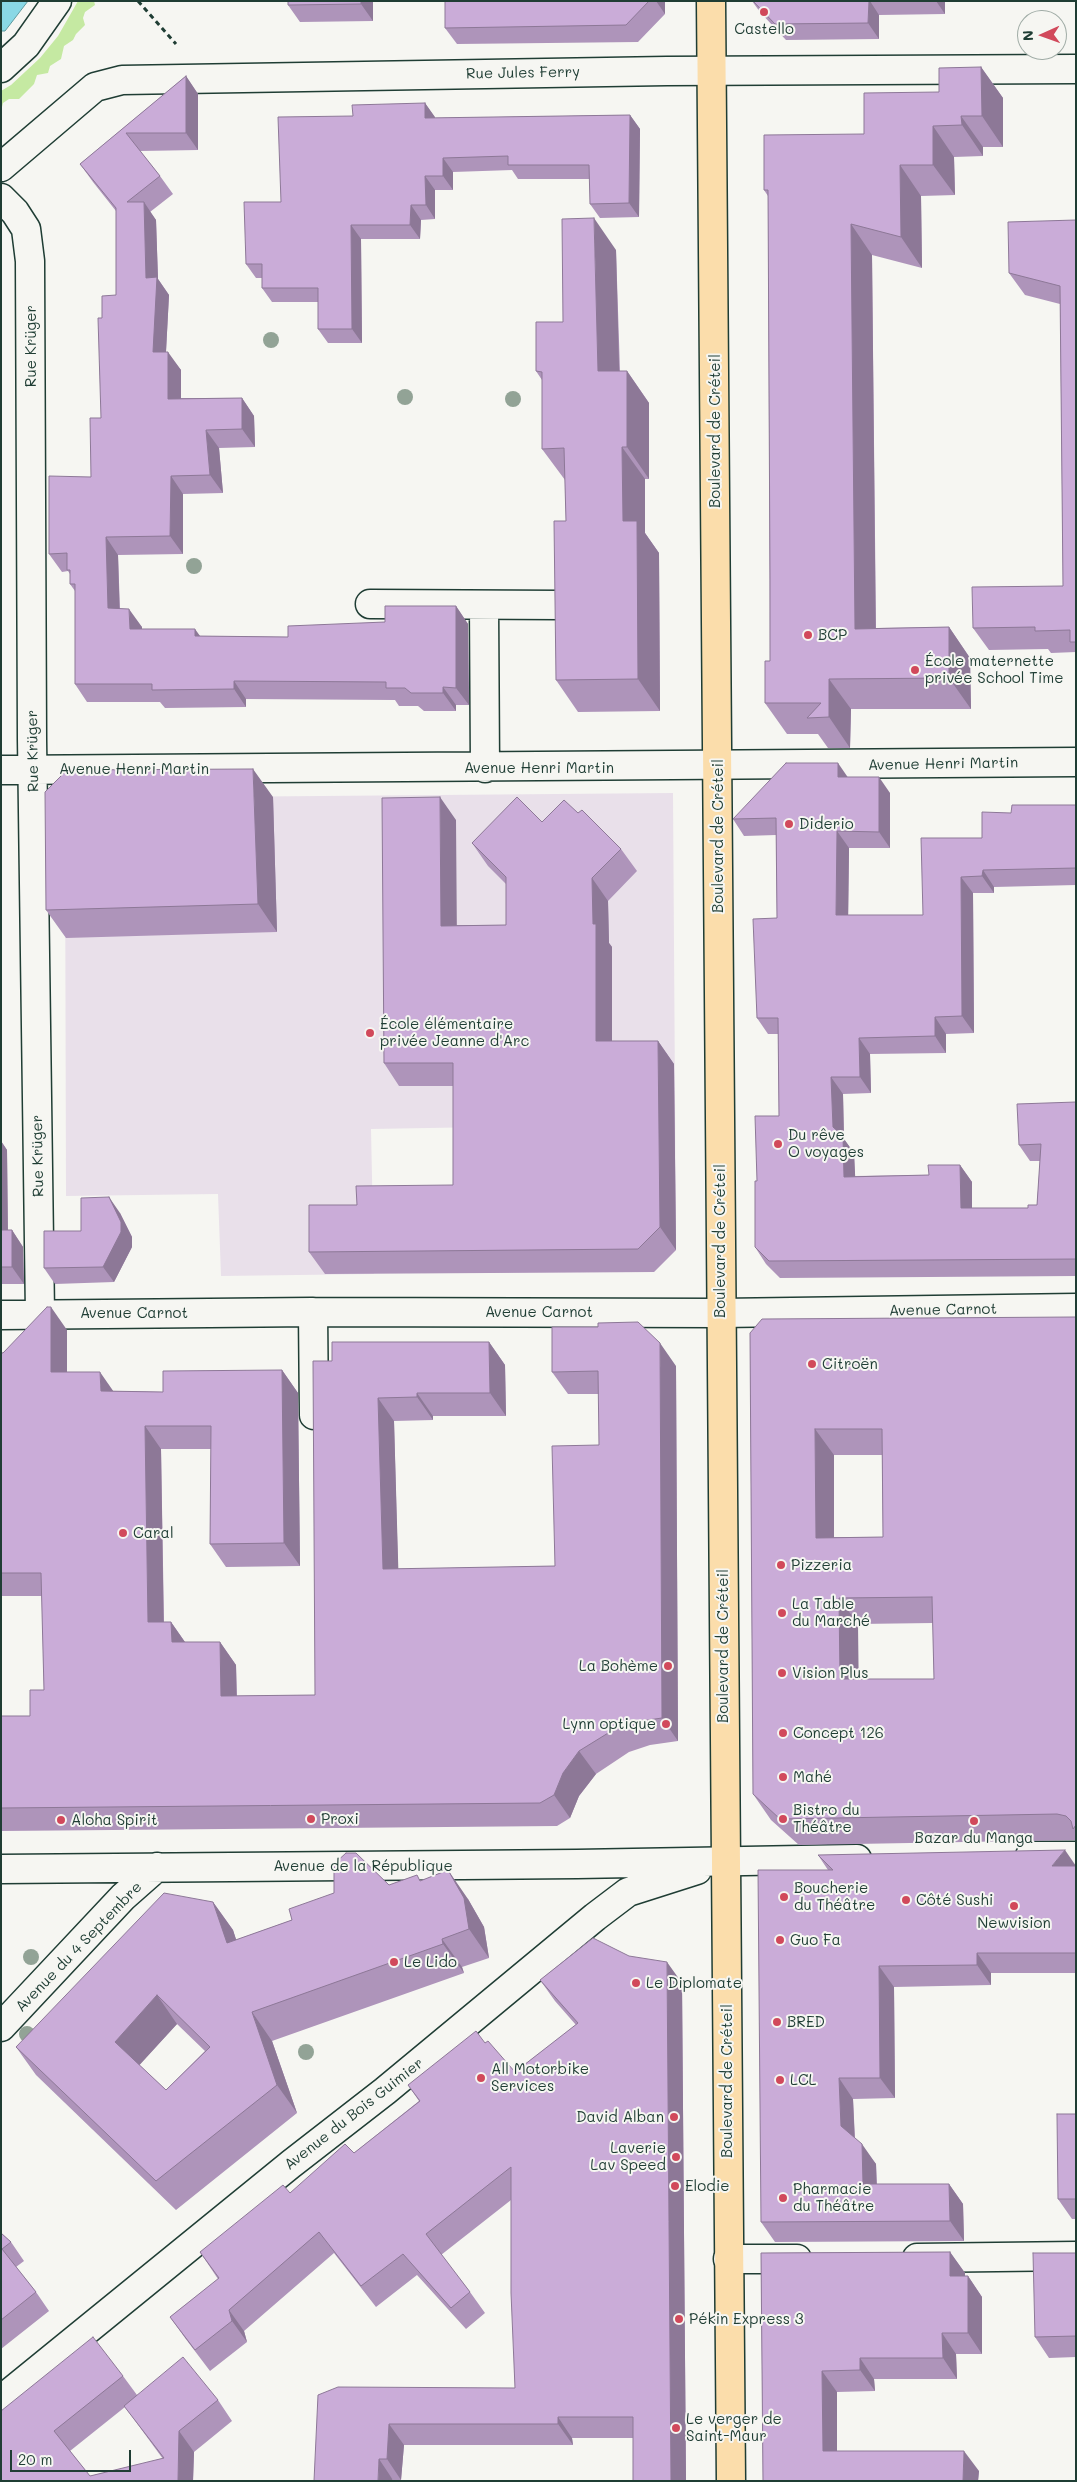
<!DOCTYPE html>
<html>
<head>
<meta charset="utf-8">
<style>
  body { margin:0 }
  #map { position:relative; width:1077px; height:2482px; overflow:hidden; background:#f6f6f2; font-family:Mali,sans-serif }
  canvas { display:block }
  .frame { position:absolute; inset:0; border:2px solid #1f3d34; pointer-events:none }
  .north { position:absolute; left:1017px; top:10px; width:50px; height:50px; box-sizing:border-box; background:#f6f6f2; border:1px solid #a0aca6; border-radius:50%; rotate:268deg; font-size:14px; font-weight:700; line-height:20px; text-align:center; color:#1f3d34 }
  .north::after { content:''; display:block; margin:auto; width:18px; height:22px; background:#d1495b; clip-path:polygon(50% 0,100% 100%,50% 72%,0 100%) }
  .scale { position:absolute; left:10px; top:2450px; width:121px; height:22px; box-sizing:border-box; border:2px solid #1f3d34; border-top:0; padding-left:6px; font-size:15px; line-height:18px; white-space:nowrap; color:#1f3d34; -webkit-text-stroke:4px #f6f6f2; paint-order:stroke }
</style>
</head>
<body>
<div id="map">
<canvas width="1077" height="2482"></canvas>
<div class="frame"></div>
<div class="north">N</div>
<div class="scale">20 m</div>
</div>
<script>
const ctx = document.querySelector('canvas').getContext('2d');
ctx.lineJoin = 'round';
function fillPath(path, color) { ctx.fillStyle = color; ctx.fill(path, 'evenodd'); }
const poly = rows => new Path2D(rows.map(r => 'M' + r).join(''));
function strokePath(path, color, width, dash) { ctx.strokeStyle = color; ctx.lineWidth = width; ctx.lineCap = dash ? 'butt' : 'round'; ctx.setLineDash(dash || []); ctx.stroke(path); }
function write(font, color, halo, rows, align = 'center') {
  ctx.font = font + ' Mali,sans-serif'; ctx.lineWidth = 4; ctx.setLineDash([]); ctx.textBaseline = 'middle'; ctx.strokeStyle = halo; ctx.fillStyle = color; for (const [text, x, y, turn = 0] of rows) {
    ctx.save(); ctx.translate(x, y); ctx.rotate((+turn || 0) * Math.PI / 180); ctx.textAlign = isNaN(turn) ? turn : align; if (halo) ctx.strokeText(text, 0, 0); ctx.fillText(text, 0, 0); ctx.restore();
  }
}
fillPath(poly([
  [673,793,676,1250,654,1272,487,1273,486,1127,371,1129,374,1274,221,1276,218,1194,66,1196,65,820,86,798]
]), '#e9e0ea');
fillPath(poly([
  [78,1,94,1,95,5,85,12,83,18,85,25,76,34,73,40,64,46,61,59,50,66,48,73,37,75,34,84,19,99,9,99,3,103,1,111,1,91,11,85,40,58,58,36]
]), '#c5e9a2');
const water = poly([
  [1,1,28,1,5,31,1,31,1,1]
]);
fillPath(water, '#89d8e5');
strokePath(water, '#5f9a9e', 1);
const minor = poly([
  [1,68,26,45,57,1],
  [1,167,95,87,122,80,667,71,1076,69],
  [1,198,15,212,26,229,30,261,32,739,40,1314],
  [370,604,562,605],
  [484,605,485,768],
  [1,770,1076,762],
  [313,1312,314,1415],
  [1,1315,313,1312,721,1313,1076,1308],
  [1030,1856,1076,1856],
  [1,1869,577,1864,857,1859],
  [1,2027,123,1897,157,1867],
  [917,2258,1076,2256],
  [728,2259,797,2259],
  [1,2400,291,2164,385,2091,595,1917,628,1892,697,1870]
]);
const major = poly([
  [711,1,731,2481]
]);
strokePath(minor, '#1f3d34', 31);
strokePath(major, '#1f3d34', 31);
strokePath(poly([
  [138,1,176,44]
]), '#1f3d34', 3, [5, 4]);
strokePath(minor, '#f6f6f2', 28);
strokePath(major, '#fbddab', 28);
ctx.fillStyle = '#92a396';
for (const [x, y] of [
  [271,340],
  [405,397],
  [513,399],
  [194,566],
  [31,1957],
  [27,2034],
  [306,2052]
]) { ctx.beginPath(); ctx.arc(x, y, 8, 0, 2 * Math.PI); ctx.fill(); }
fillPath(poly([
  [288,1,373,1,373,21,300,22,288,5],
  [445,1,665,1,665,14,638,42,457,44,445,28],
  [752,1,945,1,945,14,879,15,879,39,786,40,760,12],
  [981,67,1003,98,1003,147,983,147,983,156,954,157,955,195,921,196,922,268,872,255,876,628,949,627,970,658,971,709,851,709,850,748,828,748,818,734,787,734,765,703,770,661,768,196,764,190,939,92],
  [186,76,198,94,198,150,140,151,160,176,173,194,150,212,156,220,158,279,169,295,166,352,181,370,181,398,242,398,254,416,255,447,219,448,223,493,183,494,183,554,118,555,120,609,142,627,142,629,200,636,288,637,385,622,456,606,468,624,469,705,456,705,456,711,424,711,418,706,399,706,395,700,246,699,246,707,165,708,160,702,87,702,75,684,75,591,70,584,70,574,68,571,62,572,49,554,91,477,101,418,102,318,116,295,116,211,93,182,80,164],
  [425,103,435,118,630,115,640,129,639,217,600,218,590,204,590,179,518,179,512,170,453,172,453,190,435,190,435,219,421,220,420,239,361,239,362,343,328,343,318,329,318,302,272,302,262,288,262,278,256,278,246,264,281,202,353,116],
  [1076,220,1076,652,1051,653,1048,649,989,650,973,628,1063,586,1060,304,1025,295,1009,273],
  [616,250,620,371,627,371,649,403,649,479,645,479,645,533,659,553,660,711,578,712,556,680,566,521,565,480,542,449,542,380,536,371,563,322],
  [848,777,890,793,890,848,849,848,848,915,923,915,982,838,1011,813,1076,805,1076,885,994,887,994,893,973,893,974,1033,946,1034,946,1053,870,1054,871,1093,843,1094,844,1139,854,1153,855,1176,929,1175,960,1165,972,1182,972,1208,1028,1208,1037,1205,1040,1161,1030,1161,1019,1145,1076,1102,1076,1276,780,1278,766,1264,755,1247,757,1181,779,1116,778,1034,768,1034,757,1018,777,918,776,835,744,836,733,819],
  [273,797,277,932,66,938,46,910],
  [578,813,621,849,637,871,608,901,609,943,612,947,612,1041,658,1041,674,1064,676,1250,654,1272,325,1274,309,1252,357,1205,453,1185,453,1086,399,1086,384,1063,456,820,456,925,506,925,506,884,488,866,472,843,542,822],
  [1,1141,7,1150,8,1230,12,1230,23,1247,24,1284,1,1284],
  [120,1213,132,1237,132,1247,114,1282,55,1284,44,1268,81,1231],
  [1076,1317,1076,1840,799,1845,771,1820,753,1794,750,1333],
  [834,1455,882,1455,883,1537,834,1537],
  [933,1623,934,1679,858,1679,858,1624],
  [67,1330,67,1372,113,1391,163,1392,282,1370,298,1393,300,1566,226,1567,210,1544,211,1449,161,1449,164,1622,171,1622,185,1642,220,1642,236,1665,237,1696,315,1695,332,1361,489,1342,505,1365,506,1416,433,1416,433,1420,394,1421,398,1569,555,1566,599,1445,599,1394,568,1394,552,1372,676,1366,678,1741,650,1745,629,1752,596,1774,579,1796,570,1818,557,1826,1,1831,1,1716,30,1716,44,1690,42,1596,1,1596,1,1353],
  [818,1855,1076,1866,1076,1973,991,1973,991,1985,894,1987,895,2098,853,2099,855,2138,876,2164,877,2184,949,2184,963,2204,964,2241,775,2242,761,2222,828,1870],
  [421,1880,468,1899,484,1927,489,1958,462,1967,464,1973,272,2041,297,2113,176,2210,36,2075,16,2047,213,1902,233,1930,236,1940,389,1885],
  [177,2024,205,2051,166,2090,139,2065],
  [540,1980,682,1983,686,2481,633,2481,633,2438,572,2438,573,2445,404,2445,401,2480,393,2480,318,2395,515,2388,511,2200,441,2255,470,2292,485,2313,466,2329,417,2275,376,2307,334,2253,244,2331,247,2342,210,2371,185,2338,170,2317,218,2279,200,2252,290,2193,354,2153,419,2101,408,2085,485,2043,515,2072,576,2025,555,2001],
  [1076,2114,1076,2219,1072,2219,1058,2199],
  [1,2233,11,2242,24,2261,16,2267,36,2292,49,2311,1,2349],
  [950,2252,965,2273,965,2276,968,2276,982,2297,982,2354,956,2354,957,2379,874,2379,875,2391,837,2392,837,2451,979,2471,978,2481,763,2481,761,2253],
  [1076,2253,1076,2357,1049,2358,1035,2337],
  [123,2376,137,2395,218,2400,232,2421,194,2452,193,2481,1,2481,1,2411],
  [125,2407,163,2459,90,2476,70,2451]
]), '#ae94ba');
fillPath(poly([
  [361,1,373,1,373,21,361,4],
  [656,1,665,1,665,14],
  [869,1,870,1,879,15,879,39,868,23],
  [936,1,945,1,945,14],
  [981,67,1003,98,1003,147,982,116],
  [186,76,198,94,198,150,186,133],
  [425,103,435,117,435,132,425,118],
  [630,115,640,129,639,217,629,203],
  [961,116,983,147,983,156,962,125],
  [933,126,954,157,955,195,933,165],
  [443,158,453,172,453,190,443,176],
  [900,165,921,196,922,268,901,237],
  [425,176,435,190,435,219,426,205],
  [144,202,156,220,158,279,169,295,165,370,153,352,146,278],
  [411,205,421,220,420,239,410,225],
  [594,218,616,250,620,403,598,371],
  [851,224,872,255,876,659,855,629],
  [351,225,361,239,362,343,352,329],
  [168,352,181,370,181,416,168,399],
  [627,371,649,403,649,479,627,447],
  [242,398,254,416,255,447,242,429],
  [206,430,219,448,223,493,210,475],
  [622,447,645,479,645,533,659,553,660,711,638,679,623,521],
  [171,476,183,494,183,554,170,536],
  [106,537,118,555,120,626,108,608],
  [1,578,2,580,2,629,1,628],
  [456,606,468,624,469,705,456,688],
  [129,609,142,627,142,647,130,629],
  [949,627,970,658,971,709,949,678],
  [195,629,208,647,195,636],
  [829,679,851,709,850,748,829,717],
  [234,681,246,699,246,707,234,689],
  [443,687,456,705,456,711,443,693],
  [838,763,849,779,838,777],
  [253,769,273,797,277,932,258,904],
  [879,777,890,793,890,848,879,832],
  [440,797,456,820,457,948,441,926],
  [837,831,849,848,848,932,836,915],
  [983,870,994,887,994,893,982,876],
  [961,877,973,893,974,1033,962,1016],
  [592,878,608,901,609,943,612,947,612,1064,596,1041],
  [935,1017,946,1034,946,1053,935,1036],
  [859,1038,870,1054,871,1093,860,1077],
  [658,1041,674,1064,676,1250,660,1227],
  [831,1077,843,1094,844,1139,854,1153,856,1193,844,1177,833,1127],
  [1,1141,7,1150,8,1246,1,1236],
  [960,1165,972,1182,972,1224,961,1208],
  [109,1197,120,1213,132,1237,132,1247,114,1282,103,1267],
  [12,1230,23,1247,24,1284,12,1267],
  [51,1307,67,1330,67,1395,51,1372],
  [489,1342,505,1365,506,1416,490,1393],
  [660,1343,676,1366,678,1741,662,1718],
  [282,1370,298,1393,300,1566,284,1543],
  [100,1372,116,1395,101,1391],
  [417,1393,433,1416,433,1420,417,1397],
  [378,1398,394,1421,399,1592,383,1569],
  [145,1426,161,1449,164,1645,148,1622],
  [815,1429,834,1455,834,1564,816,1538],
  [839,1598,858,1624,859,1705,840,1679],
  [171,1622,187,1645,172,1642],
  [220,1642,236,1665,237,1719,221,1696],
  [579,1751,596,1774,579,1796,570,1818,554,1795,563,1773],
  [1065,1850,1076,1866,1052,1866],
  [448,1870,468,1899,484,1927,489,1958,469,1929],
  [213,1902,233,1930,247,1972,227,1943],
  [442,1939,462,1967,464,1973,443,1944],
  [977,1953,991,1973,991,1985,977,1965],
  [667,1962,682,1983,686,2481,671,2481],
  [879,1966,894,1987,895,2098,880,2078],
  [157,1995,177,2024,135,2070,115,2042],
  [252,2012,272,2041,297,2113,277,2085],
  [839,2078,853,2099,855,2147,841,2126],
  [862,2144,876,2164,877,2204,863,2184],
  [949,2184,963,2204,964,2241,950,2221],
  [950,2252,965,2273,965,2297,950,2276],
  [968,2276,982,2297,982,2354,968,2333],
  [229,2310,244,2331,247,2342,232,2321],
  [942,2333,956,2354,957,2379,943,2358],
  [860,2358,874,2379,875,2391,860,2370],
  [822,2371,837,2392,837,2472,823,2451],
  [558,2417,572,2438,573,2445,558,2424],
  [389,2424,404,2445,401,2480,387,2459],
  [179,2431,194,2452,193,2481,178,2481],
  [964,2451,979,2471,978,2481,963,2481],
  [379,2459,393,2480,393,2481,378,2481]
]), '#8d7897');
const building = poly([
  [288,1,361,1,361,4,288,5,288,1],
  [445,1,649,1,626,25,445,28,445,1],
  [753,1,869,1,868,23,775,24,753,1],
  [981,67,982,116,961,116,962,125,933,126,933,165,900,165,901,237,851,224,855,629,949,627,949,678,829,679,829,717,807,718,821,703,765,703,765,661,770,661,770,579,768,190,764,190,764,135,864,134,864,93,939,92,939,68,981,67],
  [186,76,186,133,126,133,160,176,127,202,144,202,146,278,157,277,153,352,168,352,168,399,242,398,242,429,206,430,210,475,171,476,170,536,106,537,108,608,129,609,130,629,195,629,195,636,288,637,288,626,385,622,385,606,456,606,456,688,443,687,443,693,411,693,405,688,386,688,386,682,234,681,234,689,152,690,152,684,75,684,75,584,70,584,70,570,67,570,67,553,49,554,49,476,91,477,90,418,101,418,98,318,102,318,102,296,116,295,116,208,80,164,186,76],
  [425,103,425,118,630,115,629,203,590,204,589,165,508,165,508,156,443,158,443,176,425,176,426,205,411,205,410,225,351,225,352,329,318,329,318,288,262,288,262,264,246,264,244,202,281,202,278,117,353,116,352,105,425,103],
  [594,218,598,371,627,371,627,447,622,447,623,521,637,521,638,679,556,680,554,521,566,521,564,448,542,449,542,372,536,371,536,322,563,322,562,219,594,218],
  [1076,220,1076,642,1070,642,1070,630,1035,631,1035,627,973,628,972,587,1063,586,1060,286,1009,273,1008,222,1076,220],
  [786,763,838,763,838,777,879,777,879,832,837,831,836,915,923,915,921,838,982,838,982,812,1011,813,1012,805,1076,805,1076,868,983,870,982,876,961,877,962,1016,935,1017,935,1036,859,1038,860,1077,831,1077,833,1127,843,1136,844,1177,929,1175,928,1165,960,1165,961,1208,1028,1208,1028,1205,1037,1205,1041,1144,1019,1145,1017,1104,1076,1102,1076,1259,769,1261,755,1247,755,1181,757,1181,755,1116,779,1116,778,1018,757,1018,753,919,777,918,776,818,733,819,786,763],
  [253,769,258,904,46,910,45,792,67,770,253,769],
  [440,797,441,926,506,925,506,877,472,843,517,797,542,822,564,800,578,813,582,810,621,849,592,878,593,924,596,924,596,1041,658,1041,660,1227,638,1249,309,1252,309,1205,357,1205,356,1186,453,1185,453,1063,384,1063,382,798,440,797],
  [109,1197,121,1222,121,1232,103,1267,44,1268,44,1231,81,1231,81,1198,109,1197],
  [1,1230,12,1230,12,1267,1,1267,1,1230],
  [47,1307,51,1307,51,1372,100,1372,101,1391,163,1392,163,1371,282,1370,284,1543,210,1544,211,1426,145,1426,148,1622,171,1622,172,1642,220,1642,221,1696,315,1695,313,1361,332,1361,332,1342,489,1342,490,1393,417,1393,417,1397,378,1398,383,1569,555,1566,552,1446,599,1445,598,1371,552,1372,552,1327,598,1327,598,1323,638,1322,660,1343,662,1718,634,1722,613,1730,579,1751,563,1773,554,1795,540,1803,1,1808,1,1716,30,1716,30,1690,44,1690,41,1573,1,1573,1,1353,3,1353,47,1307],
  [1076,1317,1076,1825,1073,1829,1071,1821,1066,1816,1057,1814,780,1819,753,1794,750,1333,762,1319,1076,1317],
  [815,1429,882,1429,883,1537,816,1538,815,1429],
  [932,1597,934,1679,840,1679,839,1598,932,1597],
  [1065,1850,1052,1866,1076,1866,1076,1953,977,1953,977,1965,879,1966,880,2078,839,2078,841,2126,862,2144,863,2184,949,2184,950,2221,761,2222,758,1870,833,1870,818,1855,1065,1850],
  [346,1853,356,1853,389,1885,417,1875,420,1881,448,1870,464,1898,469,1929,442,1939,443,1944,252,2012,277,2085,156,2181,16,2047,164,1893,213,1902,227,1943,292,1920,289,1909,334,1893,334,1864,346,1853],
  [157,1995,210,2047,166,2090,115,2042,157,1995],
  [593,1938,629,1956,667,1962,671,2481,633,2481,633,2417,558,2417,558,2424,389,2424,387,2459,379,2459,378,2481,314,2481,318,2395,338,2387,515,2388,511,2293,511,2167,426,2234,470,2292,451,2308,403,2254,361,2286,319,2232,229,2310,232,2321,195,2350,170,2317,219,2278,200,2252,283,2185,290,2193,345,2144,354,2153,420,2101,408,2085,476,2031,485,2043,488,2041,515,2072,578,2023,540,1980,593,1938],
  [1057,2114,1076,2114,1076,2199,1058,2199,1057,2114],
  [1,2233,11,2242,2,2249,36,2292,1,2320,1,2233],
  [950,2252,950,2276,968,2276,968,2333,942,2333,943,2358,860,2358,860,2370,822,2371,823,2451,964,2451,963,2481,763,2481,761,2253,950,2252],
  [1033,2253,1076,2253,1076,2336,1035,2337,1033,2253],
  [93,2337,123,2376,54,2431,90,2476,164,2458,124,2406,183,2357,218,2400,179,2431,178,2481,1,2481,1,2411,93,2337]
]);
fillPath(building, '#caacd8');
strokePath(building, '#8d7897', 1);
for (const [x, y, r, color] of [
  [764,12,5,"#d1495b"],
  [808,635,5,"#d1495b"],
  [915,670,5,"#d1495b"],
  [789,824,5,"#d1495b"],
  [370,1033,5,"#d1495b"],
  [778,1144,5,"#d1495b"],
  [812,1364,5,"#d1495b"],
  [123,1533,5,"#d1495b"],
  [781,1565,5,"#d1495b"],
  [782,1613,5,"#d1495b"],
  [668,1666,5,"#d1495b"],
  [782,1673,5,"#d1495b"],
  [666,1724,5,"#d1495b"],
  [783,1733,5,"#d1495b"],
  [783,1777,5,"#d1495b"],
  [311,1819,5,"#d1495b"],
  [783,1819,5,"#d1495b"],
  [61,1820,5,"#d1495b"],
  [974,1821,5,"#d1495b"],
  [784,1897,5,"#d1495b"],
  [906,1900,5,"#d1495b"],
  [1014,1906,5,"#d1495b"],
  [780,1940,5,"#d1495b"],
  [394,1962,5,"#d1495b"],
  [636,1983,5,"#d1495b"],
  [777,2022,5,"#d1495b"],
  [481,2078,5,"#d1495b"],
  [780,2080,5,"#d1495b"],
  [674,2117,5,"#d1495b"],
  [676,2157,5,"#d1495b"],
  [675,2186,5,"#d1495b"],
  [783,2198,5,"#d1495b"],
  [679,2319,5,"#d1495b"],
  [676,2428,5,"#d1495b"]
]) { const dot = new Path2D(); dot.arc(x, y, r, 0, 2 * Math.PI); ctx.fillStyle = color; ctx.fill(dot); strokePath(dot, '#f6f6f2', 2); }
write('15px', '#1f3d34', '#f6f6f2', [
  ["Castello",764,29,"center"],
  ["BCP",818,635],
  ["École maternette",925,661],
  ["privée School Time",925,678],
  ["Diderio",799,824],
  ["École élémentaire",380,1024],
  ["privée Jeanne d'Arc",380,1041],
  ["Du rêve",788,1135],
  ["O voyages",788,1152],
  ["Citroën",822,1364],
  ["Caral",133,1533],
  ["Pizzeria",791,1565],
  ["La Table",792,1604],
  ["du Marché",792,1621],
  ["La Bohème",658,1666,"right"],
  ["Vision Plus",792,1673],
  ["Lynn optique",656,1724,"right"],
  ["Concept 126",793,1733],
  ["Mahé",793,1777],
  ["Bistro du",793,1810],
  ["Théâtre",793,1827],
  ["Proxi",321,1819],
  ["Aloha Spirit",71,1820],
  ["Bazar du Manga",974,1838,"center"],
  ["Boucherie",794,1888],
  ["du Théâtre",794,1905],
  ["Côté Sushi",916,1900],
  ["Newvision",1014,1923,"center"],
  ["Guo Fa",790,1940],
  ["Le Lido",404,1962],
  ["Le Diplomate",646,1983],
  ["BRED",787,2022],
  ["All Motorbike",491,2069],
  ["Services",491,2086],
  ["LCL",790,2080],
  ["David Alban",664,2117,"right"],
  ["Laverie",666,2148,"right"],
  ["Lav Speed",666,2165,"right"],
  ["Elodie",685,2186],
  ["Pharmacie",793,2189],
  ["du Théâtre",793,2206],
  ["Pékin Express 3",689,2319],
  ["Le verger de",686,2419],
  ["Saint-Maur",686,2436]
], 'left');
write('15px', '#1f3d34', '#f6f6f2', [
  ["Rue Jules Ferry",523,73,-1],
  ["Rue Krüger",31,346,-90],
  ["Boulevard de Créteil",715,431,-90],
  ["Rue Krüger",33,751,-91],
  ["Avenue Henri Martin",943,764,-1],
  ["Avenue Henri Martin",539,768],
  ["Avenue Henri Martin",134,769],
  ["Boulevard de Créteil",718,836,-90],
  ["Rue Krüger",38,1156,-91],
  ["Boulevard de Créteil",720,1241,-90],
  ["Avenue Carnot",943,1310,-1],
  ["Avenue Carnot",539,1312],
  ["Avenue Carnot",134,1313],
  ["Boulevard de Créteil",723,1646,-90],
  ["Avenue de la République",363,1866],
  ["Avenue du 4 Septembre",79,1947,-46],
  ["Boulevard de Créteil",727,2081,-90],
  ["Avenue du Bois Guimier",354,2114,-38]
]);
</script>
</body>
</html>
